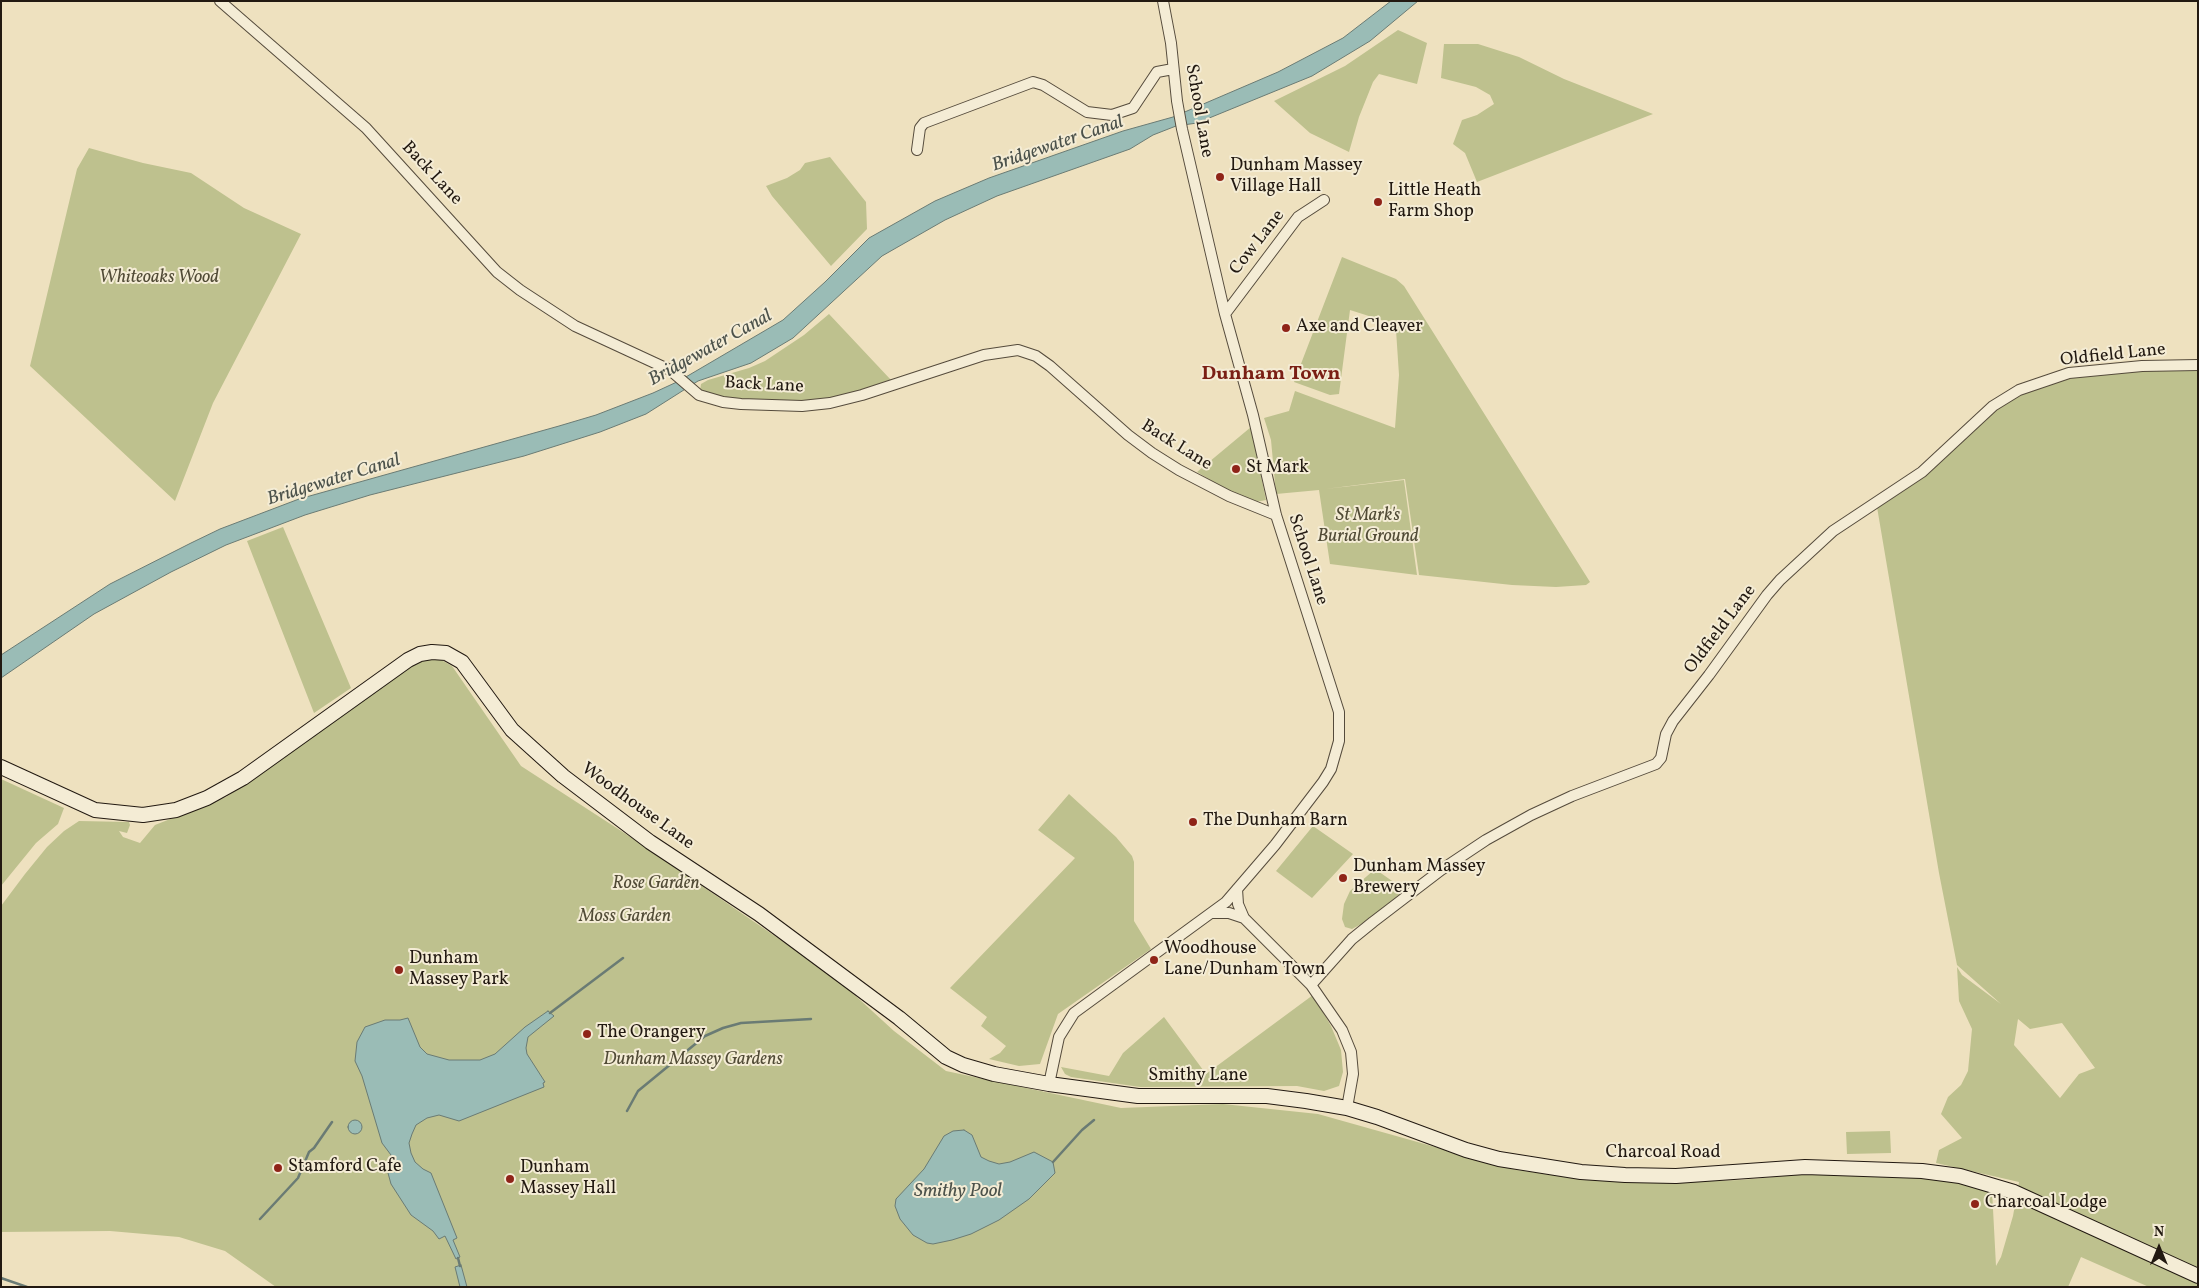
<!DOCTYPE html>
<html>
<head>
<meta charset="utf-8">
<style>
  body { margin:0 }
  #map { position:relative; width:2199px; height:1288px; overflow:hidden; background:#eee1bf; font-family:Vollkorn,serif }
  canvas { display:block }
  .frame { position:absolute; inset:0; border:2px solid #221911; pointer-events:none }
  .north { position:absolute; left:2134px; top:1223px; width:50px; height:50px; -webkit-text-stroke:4px #f4ecd5; paint-order:stroke; rotate:0deg; font-size:14px; font-weight:700; line-height:20px; text-align:center; color:#221911 }
  .north::after { content:''; display:block; margin:auto; width:18px; height:22px; background:#221911; clip-path:polygon(50% 0,100% 100%,50% 72%,0 100%) }
</style>
</head>
<body>
<div id="map">
<canvas width="2199" height="1288"></canvas>
<div class="frame"></div>
<div class="north">N</div>
</div>
<script>
const ctx = document.querySelector('canvas').getContext('2d');
ctx.lineJoin = 'round';
function fillPath(path, color) { ctx.fillStyle = color; ctx.fill(path, 'evenodd'); }
const poly = rows => new Path2D(rows.map(r => 'M' + r).join(''));
function strokePath(path, color, width, dash) { ctx.strokeStyle = color; ctx.lineWidth = width; ctx.lineCap = dash ? 'butt' : 'round'; ctx.setLineDash(dash || []); ctx.stroke(path); }
function write(font, color, halo, rows, align = 'center') {
  ctx.font = font + ' Vollkorn,serif'; ctx.lineWidth = 4; ctx.setLineDash([]); ctx.textBaseline = 'middle'; ctx.strokeStyle = halo; ctx.fillStyle = color; for (const [text, x, y, turn = 0] of rows) {
    ctx.save(); ctx.translate(x, y); ctx.rotate((+turn || 0) * Math.PI / 180); ctx.textAlign = isNaN(turn) ? turn : align; if (halo) ctx.strokeText(text, 0, 0); ctx.fillText(text, 0, 0); ctx.restore();
  }
}
fillPath(poly([
  [1398,30,1427,43,1417,84,1379,74,1373,82,1359,117,1349,152,1310,133,1274,101,1345,66],
  [1444,44,1478,44,1519,57,1564,79,1653,114,1477,182,1465,153,1453,144,1462,120,1477,115,1494,104,1490,95,1476,87,1441,78],
  [89,148,143,163,191,173,244,208,301,234,213,403,175,501,30,366,77,169],
  [830,157,866,202,867,229,831,266,772,196,766,186,787,178,800,170,805,163],
  [1342,257,1396,279,1404,286,1590,582,1586,585,1556,587,1512,585,1419,575,1405,479,1325,489,1404,480,1417,575,1330,564,1319,490,1276,494,1271,440,1264,418,1289,411,1295,391,1395,428,1399,375,1396,330,1394,324,1350,310,1339,394,1330,395,1294,382],
  [829,314,891,380,841,396,804,401,743,399,723,397,700,391,701,384,708,380,749,368,765,361,804,335],
  [2146,369,2198,369,2198,1287,2149,1287,2081,1257,2068,1287,276,1287,225,1251,179,1237,110,1231,1,1232,1,906,25,874,47,847,64,831,79,821,129,822,130,825,127,833,119,831,123,837,140,843,155,825,226,797,354,708,390,676,415,662,438,658,452,666,521,766,632,838,836,978,894,1031,946,1071,1121,1108,1223,1104,1318,1114,1517,1170,1588,1180,1649,1183,1741,1180,1806,1174,1917,1178,1951,1181,1992,1190,1996,1266,2001,1257,2013,1216,2019,1182,1936,1163,1939,1150,1962,1138,1941,1114,1948,1097,1961,1085,1968,1071,1972,1029,1959,1001,1957,967,1962,975,2001,1004,1957,965,1939,873,1877,507,1923,476,1970,435,1994,411,2018,394,2050,383,2073,378],
  [2018,1019,2030,1029,2062,1023,2095,1068,2079,1074,2060,1098,2014,1045],
  [1251,427,1266,500,1256,502,1230,492,1197,472],
  [283,527,351,688,314,713,247,541],
  [1,779,64,808,58,824,36,843,1,886],
  [1069,794,1116,837,1132,856,1134,862,1134,921,1151,949,1058,1014,1040,1064,1019,1066,989,1059,1000,1053,1006,1046,981,1026,987,1017,950,988,1075,858,1038,830],
  [1313,826,1353,854,1312,898,1276,871],
  [1375,869,1405,890,1365,922,1352,929,1345,927,1342,919,1344,904,1350,891],
  [1313,995,1331,1026,1341,1050,1343,1072,1339,1086,1324,1091,1297,1086,1140,1087,1071,1077,1065,1074,1061,1067,1109,1076,1123,1053,1164,1017,1206,1074],
  [1890,1131,1891,1153,1847,1154,1846,1132]
]), '#bec18e');
const water = poly([
  [1391,1,1418,1,1370,41,1312,76,1197,123,1176,126,1153,135,1130,149,997,196,945,220,882,256,793,338,751,363,698,381,646,414,600,432,524,456,370,495,305,515,226,545,171,572,94,614,1,678,1,655,110,584,191,543,220,529,299,499,559,426,596,415,653,393,679,381,783,320,825,282,869,238,935,201,989,178,1123,131,1173,117,1278,72,1343,38,1391,1],
  [548,1011,554,1016,528,1037,526,1048,527,1054,545,1082,543,1083,544,1087,459,1121,439,1115,427,1118,416,1125,412,1134,409,1143,411,1153,415,1162,423,1169,431,1173,457,1238,453,1240,460,1257,456,1259,445,1236,439,1239,433,1231,411,1215,391,1184,388,1173,391,1155,382,1143,362,1076,355,1061,357,1042,365,1027,385,1020,400,1020,408,1018,420,1047,427,1054,449,1060,480,1060,495,1054,525,1027,548,1011],
  '348 1127a7 7 0 1 1 14 0a7 7 0 1 1-14 0Z',
  [964,1130,972,1135,981,1157,989,1161,999,1164,1010,1162,1034,1152,1053,1162,1055,1173,1029,1199,999,1220,971,1234,952,1240,933,1244,927,1243,913,1235,900,1219,895,1206,896,1199,924,1169,944,1136,953,1131,964,1130],
  [461,1265,467,1287,460,1287,455,1267,461,1265]
]);
fillPath(water, '#9abcb6');
strokePath(water, '#6a7b74', 1);
strokePath(poly([
  [550,1013,623,958],
  [627,1111,638,1091,705,1036,723,1028,741,1023,811,1019],
  [1053,1162,1082,1130,1094,1120],
  [260,1219,298,1178,309,1152,314,1148,332,1122],
  [458,1258,460,1266],
  [1,1278,27,1287]
]), '#6a7b74', 2.5);
const street = poly([
  [220,1,366,128,497,272,520,290,575,326,670,370,699,395,723,402,741,404,802,406,830,403,862,395,984,355,1018,350,1036,356,1050,366,1128,435,1152,453,1179,470,1229,496,1276,515],
  [917,150,920,128,924,123,1033,82,1043,85,1087,112,1112,115,1133,108,1157,72,1173,69],
  [1225,314,1298,217,1324,200],
  [1237,889,1238,904,1244,918],
  [1213,913,1229,913,1244,918,1311,985,1342,1030,1351,1052,1353,1074,1347,1108],
  [1311,985,1352,939,1373,922,1441,870,1486,840,1531,815,1572,796,1656,764,1661,758,1666,734,1673,721,1709,675,1767,595,1780,580,1833,531,1922,472,1993,406,2019,390,2069,373,2142,366,2198,365],
  [1049,1084,1059,1037,1074,1013,1226,902,1275,845,1323,782,1331,769,1339,741,1339,712,1276,515,1253,415,1225,314,1182,129,1177,101,1171,43,1163,1]
]);
const secondary = poly([
  [1,767,95,810,143,815,176,810,207,798,243,778,408,660,420,654,432,652,446,653,462,662,512,730,563,776,650,842,759,914,899,1018,946,1057,963,1065,994,1074,1049,1084,1138,1096,1267,1096,1306,1101,1347,1108,1377,1117,1466,1150,1499,1159,1581,1172,1625,1175,1676,1176,1805,1167,1922,1171,1960,1176,2014,1192,2198,1276]
]);
strokePath(street, '#554b3c', 12);
strokePath(secondary, '#221911', 16);
strokePath(street, '#f4ecd5', 10);
strokePath(secondary, '#f4ecd5', 14);
for (const [x, y, r, color] of [
  [1220,177,5,"#8f2418"],
  [1378,202,5,"#8f2418"],
  [1286,328,5,"#8f2418"],
  [1236,469,5,"#8f2418"],
  [1193,822,5,"#8f2418"],
  [1343,878,5,"#8f2418"],
  [1154,960,5,"#8f2418"],
  [399,970,5,"#8f2418"],
  [587,1034,5,"#8f2418"],
  [278,1168,5,"#8f2418"],
  [510,1179,5,"#8f2418"],
  [1975,1204,5,"#8f2418"]
]) { const dot = new Path2D(); dot.arc(x, y, r, 0, 2 * Math.PI); ctx.fillStyle = color; ctx.fill(dot); strokePath(dot, '#f4ecd5', 2); }
write('18px', '#221911', '#f4ecd5', [
  ["School Lane",1198,111,80],
  ["Back Lane",431,174,47],
  ["Cow Lane",1258,243,-52],
  ["Oldfield Lane",2113,356,-6],
  ["Back Lane",764,386,3],
  ["Back Lane",1176,446,32],
  ["School Lane",1307,560,72],
  ["Oldfield Lane",1721,630,-53],
  ["Woodhouse Lane",637,807,36],
  ["Smithy Lane",1198,1077],
  ["Charcoal Road",1663,1154]
]);
write('18px', '#221911', '#f4ecd5', [
  ["Dunham Massey",1230,167],
  ["Village Hall",1230,188],
  ["Little Heath",1388,192],
  ["Farm Shop",1388,213],
  ["Axe and Cleaver",1296,328],
  ["St Mark",1246,469],
  ["The Dunham Barn",1203,822],
  ["Dunham Massey",1353,868],
  ["Brewery",1353,889],
  ["Woodhouse",1164,950],
  ["Lane/Dunham Town",1164,971],
  ["Dunham",409,960],
  ["Massey Park",409,981],
  ["The Orangery",597,1034],
  ["Stamford Cafe",288,1168],
  ["Dunham",520,1169],
  ["Massey Hall",520,1190],
  ["Charcoal Lodge",1985,1204]
], 'left');
write('italic 18px', '#514b36', '#f4ecd5', [
  ["Whiteoaks Wood",159,279],
  ["St Mark's",1368,517],
  ["Burial Ground",1368,538],
  ["Rose Garden",656,885],
  ["Moss Garden",625,918],
  ["Dunham Massey Gardens",693,1061]
]);
write('italic 19px', '#4c524b', '#f4ecd5', [
  ["Bridgewater Canal",1058,145,-19],
  ["Bridgewater Canal",711,349,-29],
  ["Bridgewater Canal",334,481,-17],
  ["Smithy Pool",958,1193]
]);
write('bold 20px', '#7a1f14', '#f4ecd5', [
  ["Dunham Town",1271,375]
]);
</script>
</body>
</html>
